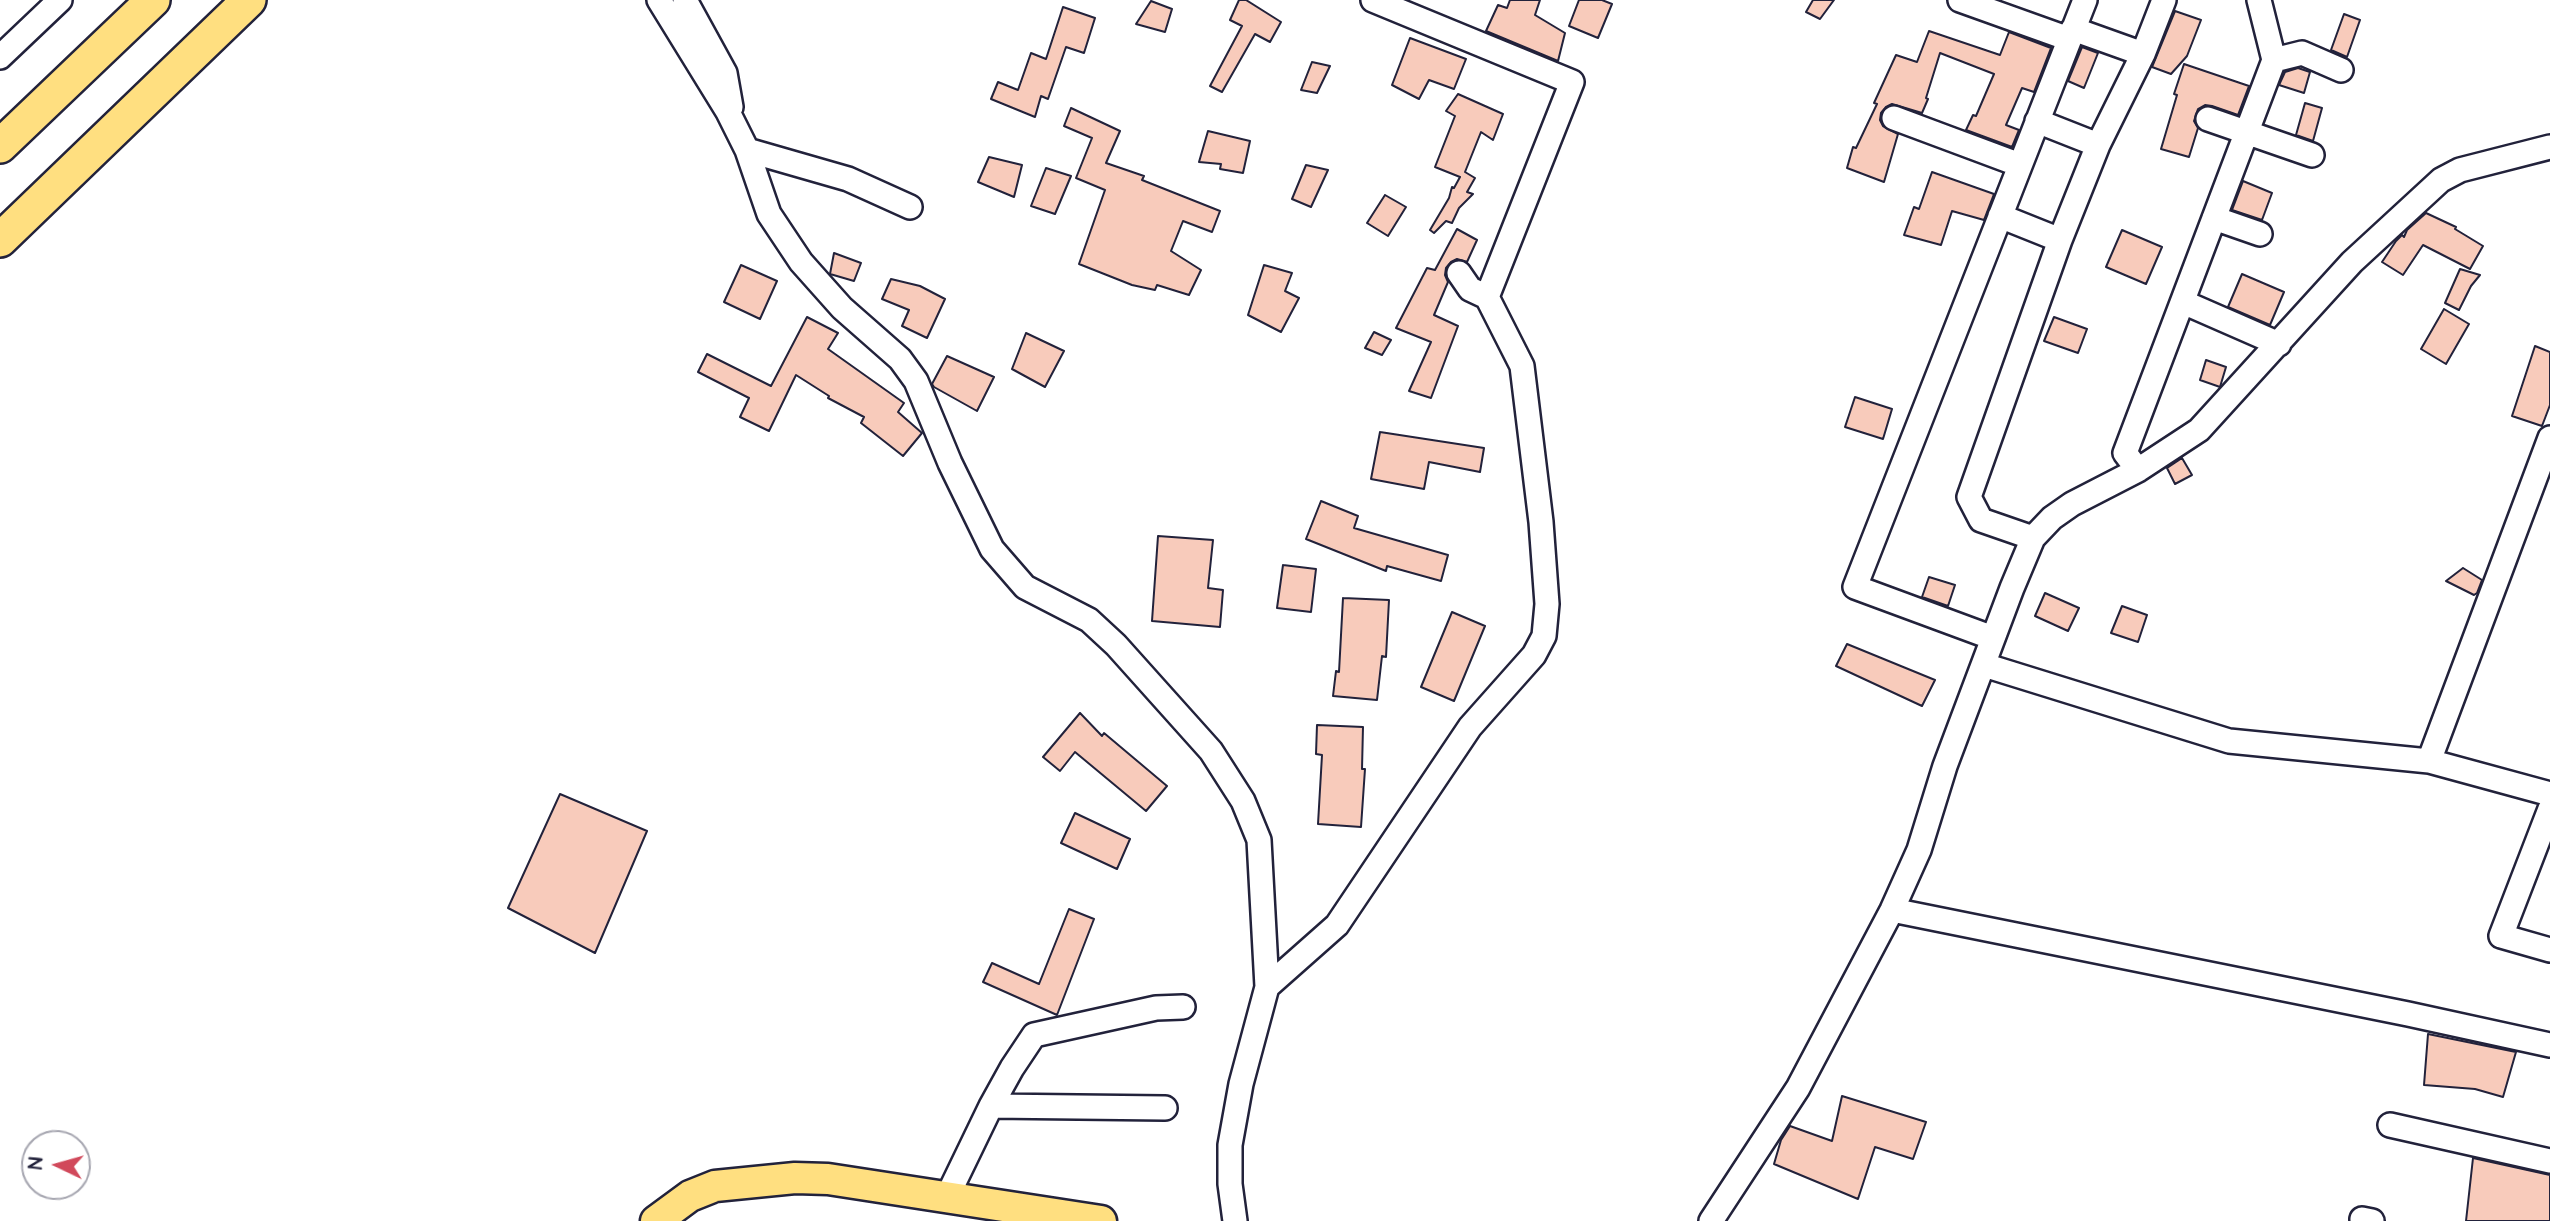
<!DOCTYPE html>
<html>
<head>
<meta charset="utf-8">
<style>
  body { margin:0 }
  #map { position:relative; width:2550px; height:1221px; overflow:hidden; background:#fff; font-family:"Architects Daughter",sans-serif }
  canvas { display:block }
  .north { position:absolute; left:21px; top:1130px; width:70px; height:70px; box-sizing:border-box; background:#fff; border:2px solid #a7a7b1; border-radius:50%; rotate:275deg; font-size:19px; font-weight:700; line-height:28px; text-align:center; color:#22223b }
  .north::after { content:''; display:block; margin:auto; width:24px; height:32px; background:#d1495b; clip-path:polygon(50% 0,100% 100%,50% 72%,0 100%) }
</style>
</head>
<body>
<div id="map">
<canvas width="2550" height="1221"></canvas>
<div class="north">N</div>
</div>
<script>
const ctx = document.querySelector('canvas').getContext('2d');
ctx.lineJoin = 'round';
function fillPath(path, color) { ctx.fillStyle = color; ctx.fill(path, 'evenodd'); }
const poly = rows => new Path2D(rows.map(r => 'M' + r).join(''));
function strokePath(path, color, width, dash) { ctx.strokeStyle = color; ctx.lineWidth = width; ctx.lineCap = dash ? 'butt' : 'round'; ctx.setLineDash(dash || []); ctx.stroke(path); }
const building = poly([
  [1239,0,1246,0,1281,22,1270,42,1255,34,1222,92,1210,86,1242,26,1230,20,1239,0],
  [1510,0,1540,0,1535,15,1565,33,1558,61,1486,31,1498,5,1507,8,1510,0],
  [1579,0,1602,0,1612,4,1598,38,1569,26,1579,0],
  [1813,0,1834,0,1820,19,1806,12,1813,0],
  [1151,1,1172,9,1165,32,1136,24,1151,1],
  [1063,7,1095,18,1084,53,1066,47,1048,99,1041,96,1035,117,991,99,998,82,1018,90,1031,53,1046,59,1063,7],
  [2175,11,2201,20,2187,56,2171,74,2152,67,2175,11],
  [2344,14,2360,20,2347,57,2331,50,2344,14],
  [1929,31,2000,55,2009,32,2051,48,2034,92,2022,88,2006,125,2019,130,2012,147,1966,130,1973,115,1976,116,1994,74,1940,53,1926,98,1928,99,1922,113,1892,104,1886,107,1881,113,1880,120,1883,126,1898,134,1884,182,1847,168,1853,147,1856,148,1877,104,1874,103,1896,55,1917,62,1929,31],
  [1410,38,1466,59,1454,89,1429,80,1419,99,1392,85,1410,38],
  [2082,47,2098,53,2084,88,2068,81,2082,47],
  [1312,62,1330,66,1317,93,1301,90,1312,62],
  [2184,64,2249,86,2238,115,2212,106,2205,105,2198,109,2194,121,2198,128,2189,157,2161,149,2177,95,2174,94,2184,64],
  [2298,68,2310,72,2304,93,2279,85,2285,72,2298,68],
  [1458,94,1503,114,1493,140,1481,132,1465,172,1475,178,1467,192,1473,194,1459,208,1452,223,1446,221,1434,233,1430,230,1449,198,1452,187,1454,188,1460,177,1435,167,1455,116,1446,111,1458,94],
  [2305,103,2322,108,2313,141,2296,135,2305,103],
  [1071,108,1120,131,1106,163,1144,176,1142,180,1220,211,1212,232,1183,221,1171,251,1201,270,1189,295,1157,285,1155,290,1132,285,1079,264,1105,190,1076,178,1092,138,1064,126,1071,108],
  [1208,131,1250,141,1243,173,1220,169,1221,164,1199,162,1208,131],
  [989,157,1022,165,1014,197,978,182,989,157],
  [1306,165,1328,170,1311,207,1292,199,1306,165],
  [1046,168,1071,176,1055,214,1031,206,1046,168],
  [1932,172,1994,194,1984,220,1952,211,1941,245,1904,235,1914,207,1919,209,1932,172],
  [2243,181,2272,193,2262,220,2232,210,2243,181],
  [1385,195,1406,207,1388,236,1367,223,1385,195],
  [2426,213,2456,227,2455,229,2483,246,2470,269,2423,245,2403,275,2382,262,2396,241,2402,235,2404,237,2407,230,2426,213],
  [1457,229,1477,240,1467,262,1457,259,1451,262,1446,268,1445,275,1448,282,1434,315,1458,326,1431,398,1409,391,1431,342,1396,328,1427,268,1435,270,1457,229],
  [2122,230,2162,247,2146,284,2106,267,2122,230],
  [834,253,861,263,854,281,830,274,834,253],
  [741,265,777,281,760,319,724,302,741,265],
  [1264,265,1292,273,1285,291,1299,298,1281,332,1248,315,1264,265],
  [2460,269,2480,275,2471,286,2459,310,2445,303,2460,269],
  [2242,274,2284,292,2270,325,2228,307,2242,274],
  [891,279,920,286,945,299,927,338,902,326,909,310,882,299,891,279],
  [2444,309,2469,324,2446,364,2421,349,2444,309],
  [807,317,838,333,828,349,904,403,898,412,922,433,903,456,861,423,864,417,828,398,829,396,796,375,769,431,740,417,749,398,698,372,707,354,771,386,807,317],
  [2054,317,2087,329,2078,353,2044,341,2054,317],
  [1374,332,1391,340,1382,355,1365,348,1374,332],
  [1026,333,1064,351,1045,387,1012,369,1026,333],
  [2535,346,2550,352,2550,405,2542,426,2512,416,2535,346],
  [947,356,994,377,977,411,934,387,932,384,947,356],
  [2206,360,2226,367,2220,387,2200,380,2206,360],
  [1855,397,1892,409,1883,439,1845,427,1855,397],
  [1380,432,1484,448,1480,472,1429,462,1424,489,1371,479,1380,432],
  [2182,458,2192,475,2175,484,2167,468,2182,458],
  [1321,501,1358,516,1354,528,1448,555,1441,581,1387,566,1386,571,1306,539,1321,501],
  [1158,536,1213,540,1208,588,1223,590,1220,627,1152,621,1158,536],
  [1283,565,1316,569,1311,612,1277,608,1283,565],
  [2463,568,2482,580,2477,593,2474,595,2446,581,2463,568],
  [1929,577,1955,585,1948,606,1922,597,1929,577],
  [2045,593,2079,608,2068,631,2035,616,2045,593],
  [1343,598,1389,600,1386,657,1382,656,1377,700,1333,696,1336,671,1339,672,1343,598],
  [2122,606,2147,615,2138,642,2111,633,2122,606],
  [1452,612,1485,626,1454,701,1421,687,1452,612],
  [1847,644,1935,680,1922,706,1836,666,1847,644],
  [1080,713,1102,736,1104,733,1167,786,1146,811,1075,752,1060,771,1043,757,1080,713],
  [1317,725,1363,727,1362,769,1365,769,1361,827,1318,824,1322,755,1316,754,1317,725],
  [560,794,647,831,595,953,508,908,560,794],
  [1075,813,1130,839,1117,869,1061,843,1075,813],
  [1069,909,1094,919,1057,1015,983,982,992,963,1039,984,1069,909],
  [2428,1034,2516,1052,2503,1097,2475,1089,2424,1085,2428,1034],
  [1842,1096,1926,1122,1913,1159,1875,1147,1858,1199,1774,1164,1781,1140,1790,1126,1832,1141,1842,1096],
  [2473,1158,2550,1175,2550,1221,2466,1221,2473,1158]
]);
fillPath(building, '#f8cbbb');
strokePath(building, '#22223b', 2);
const minor = poly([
  [659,0,728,112,747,150,769,214,801,262,842,308,900,359,916,381,950,463,992,549,1025,587,1089,620,1116,645,1211,751,1243,801,1259,840,1267,987,1241,1084,1230,1145,1230,1184,1235,1221],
  [685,0,725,73,731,107],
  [1373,0,1572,82,1487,297],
  [1960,0,2069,39],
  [2073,29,2143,54],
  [0,57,60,0],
  [2274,60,2302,53,2341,70],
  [1894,118,2020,165],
  [2208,119,2312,155],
  [2037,121,2098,145],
  [747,150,848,179,910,207],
  [2000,216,2060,240],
  [2214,218,2260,234],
  [2183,302,2279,344],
  [2138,470,2125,453,2274,60,2259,0],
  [2033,538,1981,520,1969,497,2060,240,2098,145,2143,54,2164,0],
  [1993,638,1855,587,2085,0],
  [1984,665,2229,741,2429,761,2550,794],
  [2429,761,2550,438],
  [2550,809,2501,936,2550,950],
  [1892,910,2408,1014,2550,1045],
  [1267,987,1337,925,1470,727,1534,655,1544,636,1547,604,1541,522,1522,366,1487,297,1470,289,1459,273],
  [991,1106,1165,1108],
  [2390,1125,2550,1161],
  [947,1197,991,1106,1012,1068,1034,1035,1156,1008,1183,1007],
  [2362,1219,2372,1221],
  [1711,1221,1798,1088,1892,910,1919,850,1945,766,2012,588,2033,538,2052,518,2072,504,2138,470,2199,430,2352,262,2441,180,2460,170,2550,147]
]);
const major = poly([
  [656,1221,690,1196,715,1186,795,1178,828,1179,1101,1221]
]);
const highway = poly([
  [0,146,153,0],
  [0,240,249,0]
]);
strokePath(minor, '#22223b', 28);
strokePath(major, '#22223b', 35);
strokePath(highway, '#22223b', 38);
strokePath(minor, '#fff', 23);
strokePath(major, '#ffdf80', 30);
strokePath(highway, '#ffdf80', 33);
</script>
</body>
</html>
